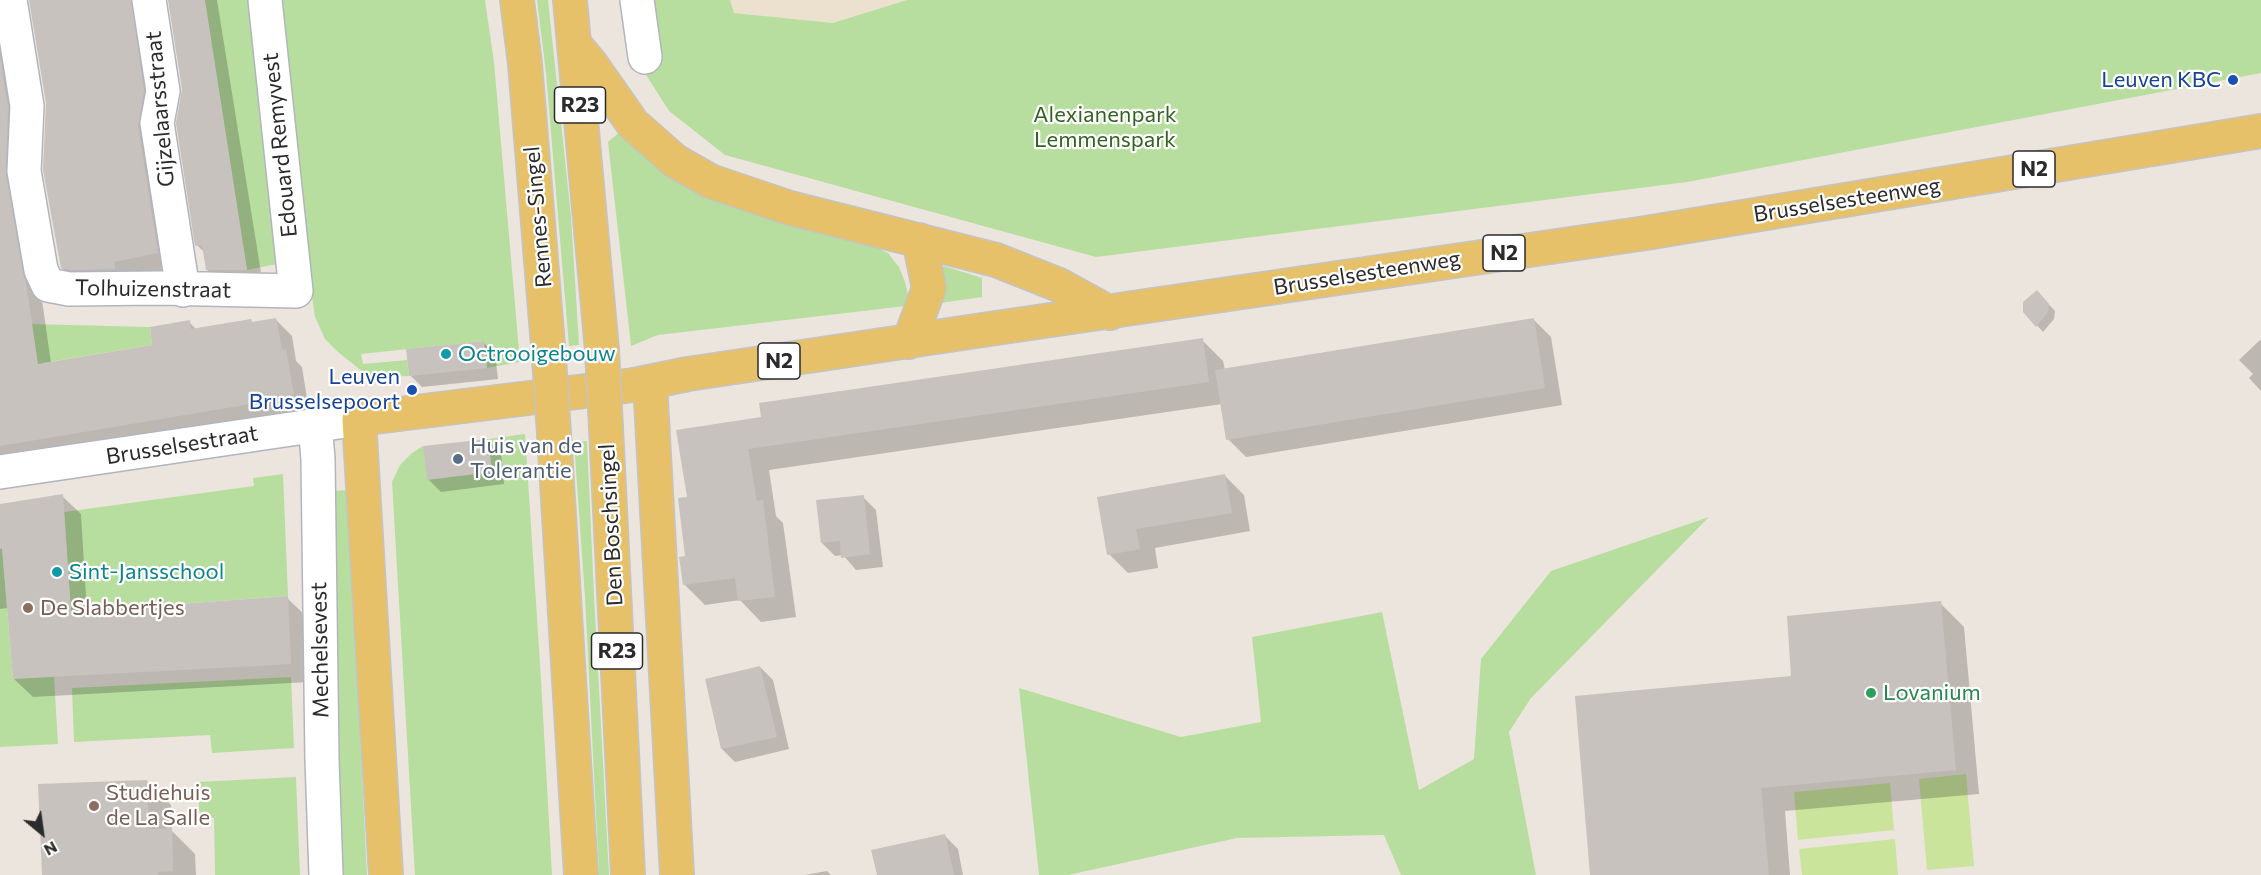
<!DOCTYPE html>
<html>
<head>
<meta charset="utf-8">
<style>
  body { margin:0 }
  #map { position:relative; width:2261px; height:875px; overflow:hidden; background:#ece5de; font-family:Commissioner,sans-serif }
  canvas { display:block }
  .north { position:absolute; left:12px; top:803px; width:60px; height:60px; -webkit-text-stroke:4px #fff; paint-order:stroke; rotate:151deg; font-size:16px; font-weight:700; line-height:24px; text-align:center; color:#2b2b2b }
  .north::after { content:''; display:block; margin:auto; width:21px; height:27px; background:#2b2b2b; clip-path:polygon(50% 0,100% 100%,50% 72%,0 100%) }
</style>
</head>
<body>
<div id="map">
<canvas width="2261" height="875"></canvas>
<div class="north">N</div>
</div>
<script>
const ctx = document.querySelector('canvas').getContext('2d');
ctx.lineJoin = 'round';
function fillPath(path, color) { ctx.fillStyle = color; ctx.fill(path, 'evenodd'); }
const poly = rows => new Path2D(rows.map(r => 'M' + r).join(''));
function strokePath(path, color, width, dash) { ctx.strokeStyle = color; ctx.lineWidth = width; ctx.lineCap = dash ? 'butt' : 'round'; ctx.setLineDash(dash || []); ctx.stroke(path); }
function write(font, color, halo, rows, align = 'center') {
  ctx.font = font + ' Commissioner,sans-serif'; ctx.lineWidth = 4.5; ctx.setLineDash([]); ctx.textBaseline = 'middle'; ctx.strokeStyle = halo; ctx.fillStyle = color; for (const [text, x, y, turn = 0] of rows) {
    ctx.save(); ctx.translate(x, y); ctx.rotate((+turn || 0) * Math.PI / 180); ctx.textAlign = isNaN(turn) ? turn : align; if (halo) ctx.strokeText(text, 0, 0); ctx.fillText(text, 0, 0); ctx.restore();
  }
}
fillPath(poly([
  [730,0,907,0,833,23,734,13]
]), '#ece1cf');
fillPath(poly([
  [204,0,251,0,277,264,247,270],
  [281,0,485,0,494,62,520,362,487,368,484,341,361,354,363,364,407,360,409,376,379,377,363,372,338,352,325,339,315,317,309,277],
  [537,0,548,0,571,216,579,345,569,346,546,73],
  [620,0,730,0,734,13,833,23,907,0,2261,0,2261,73,1687,182,1096,257,725,155,669,111,641,67,624,24],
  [623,129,888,253,899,267,905,282,909,299,906,306,658,335,631,346,608,142],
  [944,266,982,278,982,297,941,303,945,288,942,268],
  [32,324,150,327,152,345,43,363,45,375,0,329],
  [525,434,541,679,552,875,415,875,392,482,400,465,412,453,423,446,492,472,488,439],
  [587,441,594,595,609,875,599,875,585,597,574,442],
  [283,474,288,596,71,612,64,512,254,486,253,478],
  [348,490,367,875,342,875,332,491],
  [1709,517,1531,698,1509,732,1536,875,1401,875,1384,835,1237,838,1068,875,1039,875,1019,688,1181,737,1261,722,1252,637,1382,612,1419,790,1474,759,1481,659,1551,571],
  [2,548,13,679,54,676,58,744,0,747,0,549],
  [291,677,294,748,212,753,210,735,74,742,72,688],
  [296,777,300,875,215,875,214,818,200,818,197,782]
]), '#b8de9f');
fillPath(poly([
  [1966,774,1974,866,1927,870,1919,779],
  [1890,783,1894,830,1798,840,1794,792],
  [1895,839,1898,875,1802,875,1799,849]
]), '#cae49c');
fillPath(poly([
  [0,0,38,291,42,300,51,363,154,346,189,322,196,329,251,320,254,324,276,320,292,336,296,361,302,367,309,411,0,464],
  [31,0,157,0,174,269,129,278,79,284,62,268,47,103],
  [170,0,217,0,263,285,223,286,207,270,205,253,197,245,183,89],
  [2037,292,2055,311,2054,319,2043,332,2025,312],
  [1533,319,1551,337,1562,405,1246,457,1228,439,1222,404,769,470,776,516,783,523,796,617,761,622,740,600,705,605,684,584,688,498,678,432,1202,340,1223,361,1225,370],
  [2260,340,2261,341,2261,391,2249,378,2253,374,2239,360],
  [483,342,495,354,498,379,422,387,411,376],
  [488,440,501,453,504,484,441,492,428,479],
  [1225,476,1244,495,1250,531,1155,548,1158,568,1128,573,1109,554,1099,498],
  [62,496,81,514,87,612,287,598,306,616,309,682,33,697,14,679,8,608,0,609,0,505],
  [863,497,876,510,883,567,856,570,843,555,835,556,822,543],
  [1940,603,1964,627,1979,794,1785,811,1790,875,1592,875,1793,678],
  [760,667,773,680,789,749,735,762,722,749,706,680],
  [147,781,171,805,172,831,195,854,196,875,43,875],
  [945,836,958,849,963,875,878,875],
  [827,871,831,875,805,875]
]), '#0003');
fillPath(poly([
  [29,0,131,0,144,91,138,126,158,253,114,262,115,269,71,270,61,268,43,170,46,103],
  [168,0,205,0,247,270,206,270,202,245,195,246,176,123,182,89],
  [0,56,8,107,6,174,23,273,26,283,38,364,152,345,150,327,190,320,191,329,251,319,252,322,276,318,282,350,286,349,294,395,286,397,286,398,0,446],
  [2037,290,2049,304,2048,312,2036,327,2023,312,2023,302],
  [1534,318,1545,388,1226,440,1215,370],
  [1203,338,1209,382,748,449,757,501,763,500,775,597,738,601,735,578,683,585,679,557,685,556,678,498,687,497,676,430,761,417,759,403],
  [484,341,487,368,409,376,406,349],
  [488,439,492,472,427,480,423,446],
  [1225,474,1232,513,1136,529,1140,549,1107,555,1097,497],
  [63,494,71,612,288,596,291,664,13,679,2,548,0,549,0,504],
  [864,495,870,554,841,558,840,541,821,543,816,500],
  [1941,601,1956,770,1761,788,1769,875,1590,875,1575,696,1791,676,1787,616],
  [760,666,777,737,721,749,705,679],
  [147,780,149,829,172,828,173,871,158,872,158,875,42,875,38,784],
  [945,834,954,875,877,875,871,850]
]), '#c7c2be');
const street = poly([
  [10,0,27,106,24,171,41,270,48,285,69,289,160,288,296,291,265,0],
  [149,0,163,91,157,123,183,290],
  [637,0,645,57],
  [315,424,318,459,322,760,326,875]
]);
const secondary = poly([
  [0,472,359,419]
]);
const primary = poly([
  [517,0,525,64,549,358],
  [570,0,602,350],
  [576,46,591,64,633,124,675,161,710,181,790,208,996,260,1059,285,1110,313],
  [909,342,929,288,919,240],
  [650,382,677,875],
  [606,428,628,875],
  [554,434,581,875],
  [386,875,359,419,634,385,688,374,996,328,1646,233,2261,131]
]);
strokePath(street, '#b2b5bd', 36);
strokePath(secondary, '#b2b5bd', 36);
strokePath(primary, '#c4c4c4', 36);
strokePath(street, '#fff', 33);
strokePath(secondary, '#fff', 33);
strokePath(primary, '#e6c169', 33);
const primaryBridge = poly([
  [602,350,606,428],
  [549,358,554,434]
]);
strokePath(primaryBridge, '#c4c4c4', 36, []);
strokePath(primaryBridge, '#e6c169', 33);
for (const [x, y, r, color] of [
  [2233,80,6,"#1a4fb4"],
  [446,354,6,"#0f9aa8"],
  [412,390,6,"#1a4fb4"],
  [458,459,6,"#5c6f8a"],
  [57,572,6,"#0f9aa8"],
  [28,608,6,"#8d6e63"],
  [1871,693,6,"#2e9e5b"],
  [94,806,6,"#8d6e63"]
]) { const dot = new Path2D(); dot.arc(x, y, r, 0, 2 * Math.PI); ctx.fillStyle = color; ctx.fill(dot); strokePath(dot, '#fff', 2); }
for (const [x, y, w] of [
  [580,105,51],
  [2034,169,42],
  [1504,253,42],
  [779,361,42],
  [617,651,51]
]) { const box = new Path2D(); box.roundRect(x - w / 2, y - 18, w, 36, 4.5); ctx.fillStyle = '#fff'; ctx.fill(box); strokePath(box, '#2b2b2b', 1.5); }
write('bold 21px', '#2b2b2b', null, [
  ["R23",580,105],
  ["N2",2034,169],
  ["N2",1504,253],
  ["N2",779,361],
  ["R23",617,651]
]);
write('22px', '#164399', '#fff', [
  ["Leuven KBC",2221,80],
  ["Leuven",400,377],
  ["Brusselsepoort",400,402]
], 'right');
write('22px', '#2b2b2b', '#fff', [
  ["Gijzelaarsstraat",160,109,-95],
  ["Edouard Remyvest",280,145,-96],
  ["Brusselsesteenweg",1847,200,-9],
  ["Rennes-Singel",538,217,-95],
  ["Brusselsesteenweg",1367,273,-9],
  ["Tolhuizenstraat",153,289,1],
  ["Brusselsestraat",182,445,-9],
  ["Den Boschsingel",611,525,-93],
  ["Mechelsevest",320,650,-91]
]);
write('22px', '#326320', '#fff', [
  ["Alexianenpark",1105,115],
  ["Lemmenspark",1105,140]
]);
write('22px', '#0d838f', '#fff', [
  ["Octrooigebouw",458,354],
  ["Sint-Jansschool",69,572]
], 'left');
write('22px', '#4e5e75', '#fff', [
  ["Huis van de",470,446],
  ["Tolerantie",470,471]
], 'left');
write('22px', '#785e54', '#fff', [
  ["De Slabbertjes",40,608],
  ["Studiehuis",106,793],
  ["de La Salle",106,818]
], 'left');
write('22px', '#27864d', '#fff', [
  ["Lovanium",1883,693]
], 'left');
</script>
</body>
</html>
